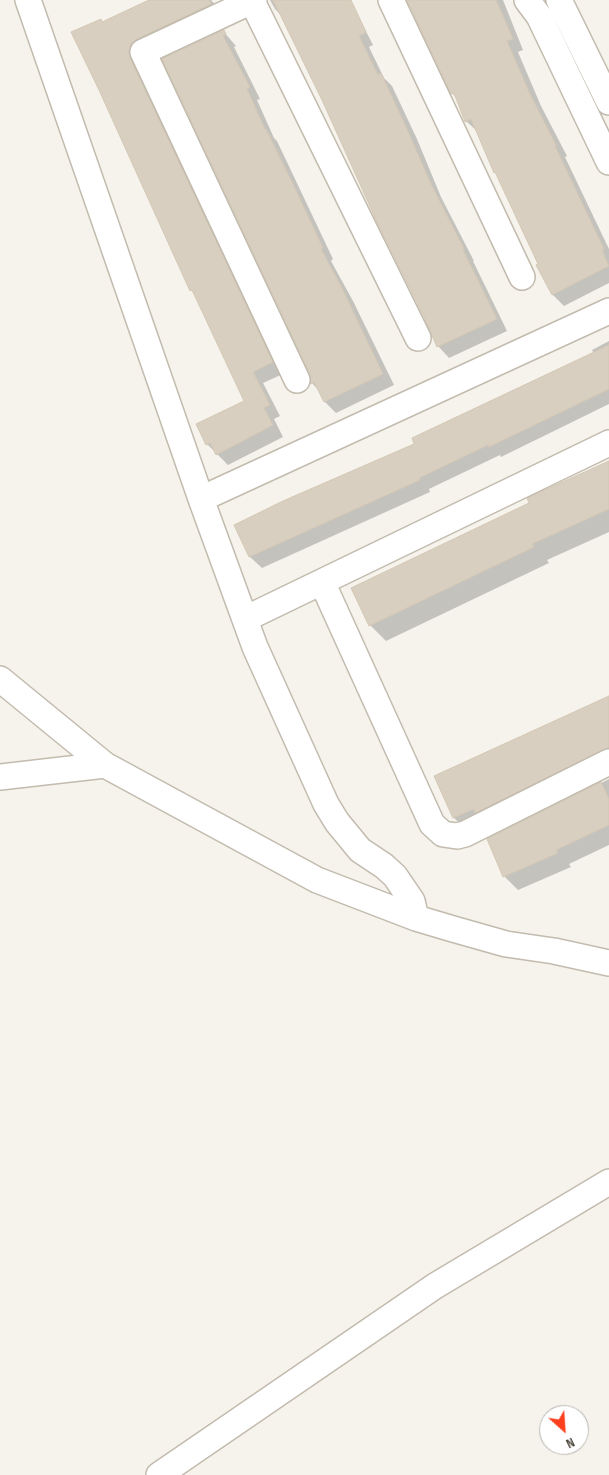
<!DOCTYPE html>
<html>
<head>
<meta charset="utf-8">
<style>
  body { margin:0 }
  #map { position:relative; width:609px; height:1475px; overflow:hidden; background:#f6f3ec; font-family:"Sofia Sans Condensed",sans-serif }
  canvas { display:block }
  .north { position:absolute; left:539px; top:1405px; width:50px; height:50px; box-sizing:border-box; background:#fff; border:1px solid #b7b4b0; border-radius:50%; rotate:154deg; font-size:14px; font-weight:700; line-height:20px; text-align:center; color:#4b4439 }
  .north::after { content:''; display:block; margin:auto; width:18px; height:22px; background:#fc3f1d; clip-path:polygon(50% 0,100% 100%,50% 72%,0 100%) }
</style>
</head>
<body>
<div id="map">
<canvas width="609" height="1475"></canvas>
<div class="north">N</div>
</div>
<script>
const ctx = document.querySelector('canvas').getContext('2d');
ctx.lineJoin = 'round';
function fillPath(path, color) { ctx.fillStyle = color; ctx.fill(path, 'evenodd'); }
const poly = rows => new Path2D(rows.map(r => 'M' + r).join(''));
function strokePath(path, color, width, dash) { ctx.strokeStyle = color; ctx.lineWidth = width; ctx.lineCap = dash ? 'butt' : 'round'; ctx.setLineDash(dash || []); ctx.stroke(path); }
fillPath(poly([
  [152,0,211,0,217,6,148,50,283,374,263,383,280,416,274,419,283,437,228,465,207,444,246,401,194,293,191,290,100,20,104,23],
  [270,0,350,0,373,45,369,47,384,78,392,86,417,139,441,197,474,261,473,261,507,331,449,358,438,346,323,99,282,16,275,9],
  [426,0,503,0,523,50,518,52,541,106,567,156,565,157,609,249,609,283,564,306,553,295,537,265,539,264,478,132,466,121,458,99,453,94,412,7],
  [224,32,236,46,234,47,260,99,257,100,274,138,277,141,333,259,331,261,353,301,394,385,336,413,325,402,320,392,312,383,311,374,164,60],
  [609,341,609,404,501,457,500,455,429,489,430,492,262,568,250,557,236,525,416,444,594,354,592,350],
  [609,463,609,532,547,560,549,563,386,641,370,625,531,503],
  [609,697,609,767,468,831,454,818,436,777],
  [609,779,609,845,569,864,571,867,518,890,504,876,488,840]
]), '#0003');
const building = poly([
  [149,0,209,0,211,4,137,39,131,44,129,51,130,58,273,362,253,372,270,405,264,408,273,425,216,455,210,443,206,445,196,424,244,401,192,290,190,291,99,90,71,32,101,19,102,22,149,0],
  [273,0,351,0,366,32,359,36,378,75,381,73,406,127,431,184,464,249,463,250,497,319,437,347,424,317,377,222,322,100,273,0],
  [407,0,496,0,513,39,507,41,530,94,556,145,555,146,604,249,602,250,609,266,552,295,536,265,538,264,495,172,494,173,471,119,465,122,454,93,451,94,407,0],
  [224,30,226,34,223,36,250,87,247,89,265,129,266,129,292,182,323,248,321,249,342,288,383,374,324,402,314,382,310,384,310,374,162,59,224,30],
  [609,345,609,389,489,447,488,445,419,478,420,480,249,557,234,525,283,501,414,444,412,438,609,345],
  [609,461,609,509,532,544,534,547,369,626,351,588,529,503,527,498,609,461],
  [609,696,609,747,475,813,474,809,453,818,434,776,609,696],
  [601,782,609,799,609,825,556,850,558,853,503,877,487,839,601,782]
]);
fillPath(building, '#d8cfc1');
strokePath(building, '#d3c7b4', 1);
const minor = poly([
  [28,0,201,499,255,647,326,804,337,822,360,850,384,866,395,876,412,901,416,918],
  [254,0,143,52,297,380],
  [391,0,522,277],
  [527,0,539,16,609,162],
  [559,0,609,102],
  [252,1,418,338],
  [201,499,609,311],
  [322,582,432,824,443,834,457,836,465,834,609,762],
  [245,619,609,443],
  [0,679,105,765,317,880,416,918,453,929,506,944,554,951,609,963],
  [0,777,105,765],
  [159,1475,435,1286,609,1182]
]);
strokePath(minor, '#c2bbae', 28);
strokePath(minor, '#fff', 25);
</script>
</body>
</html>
